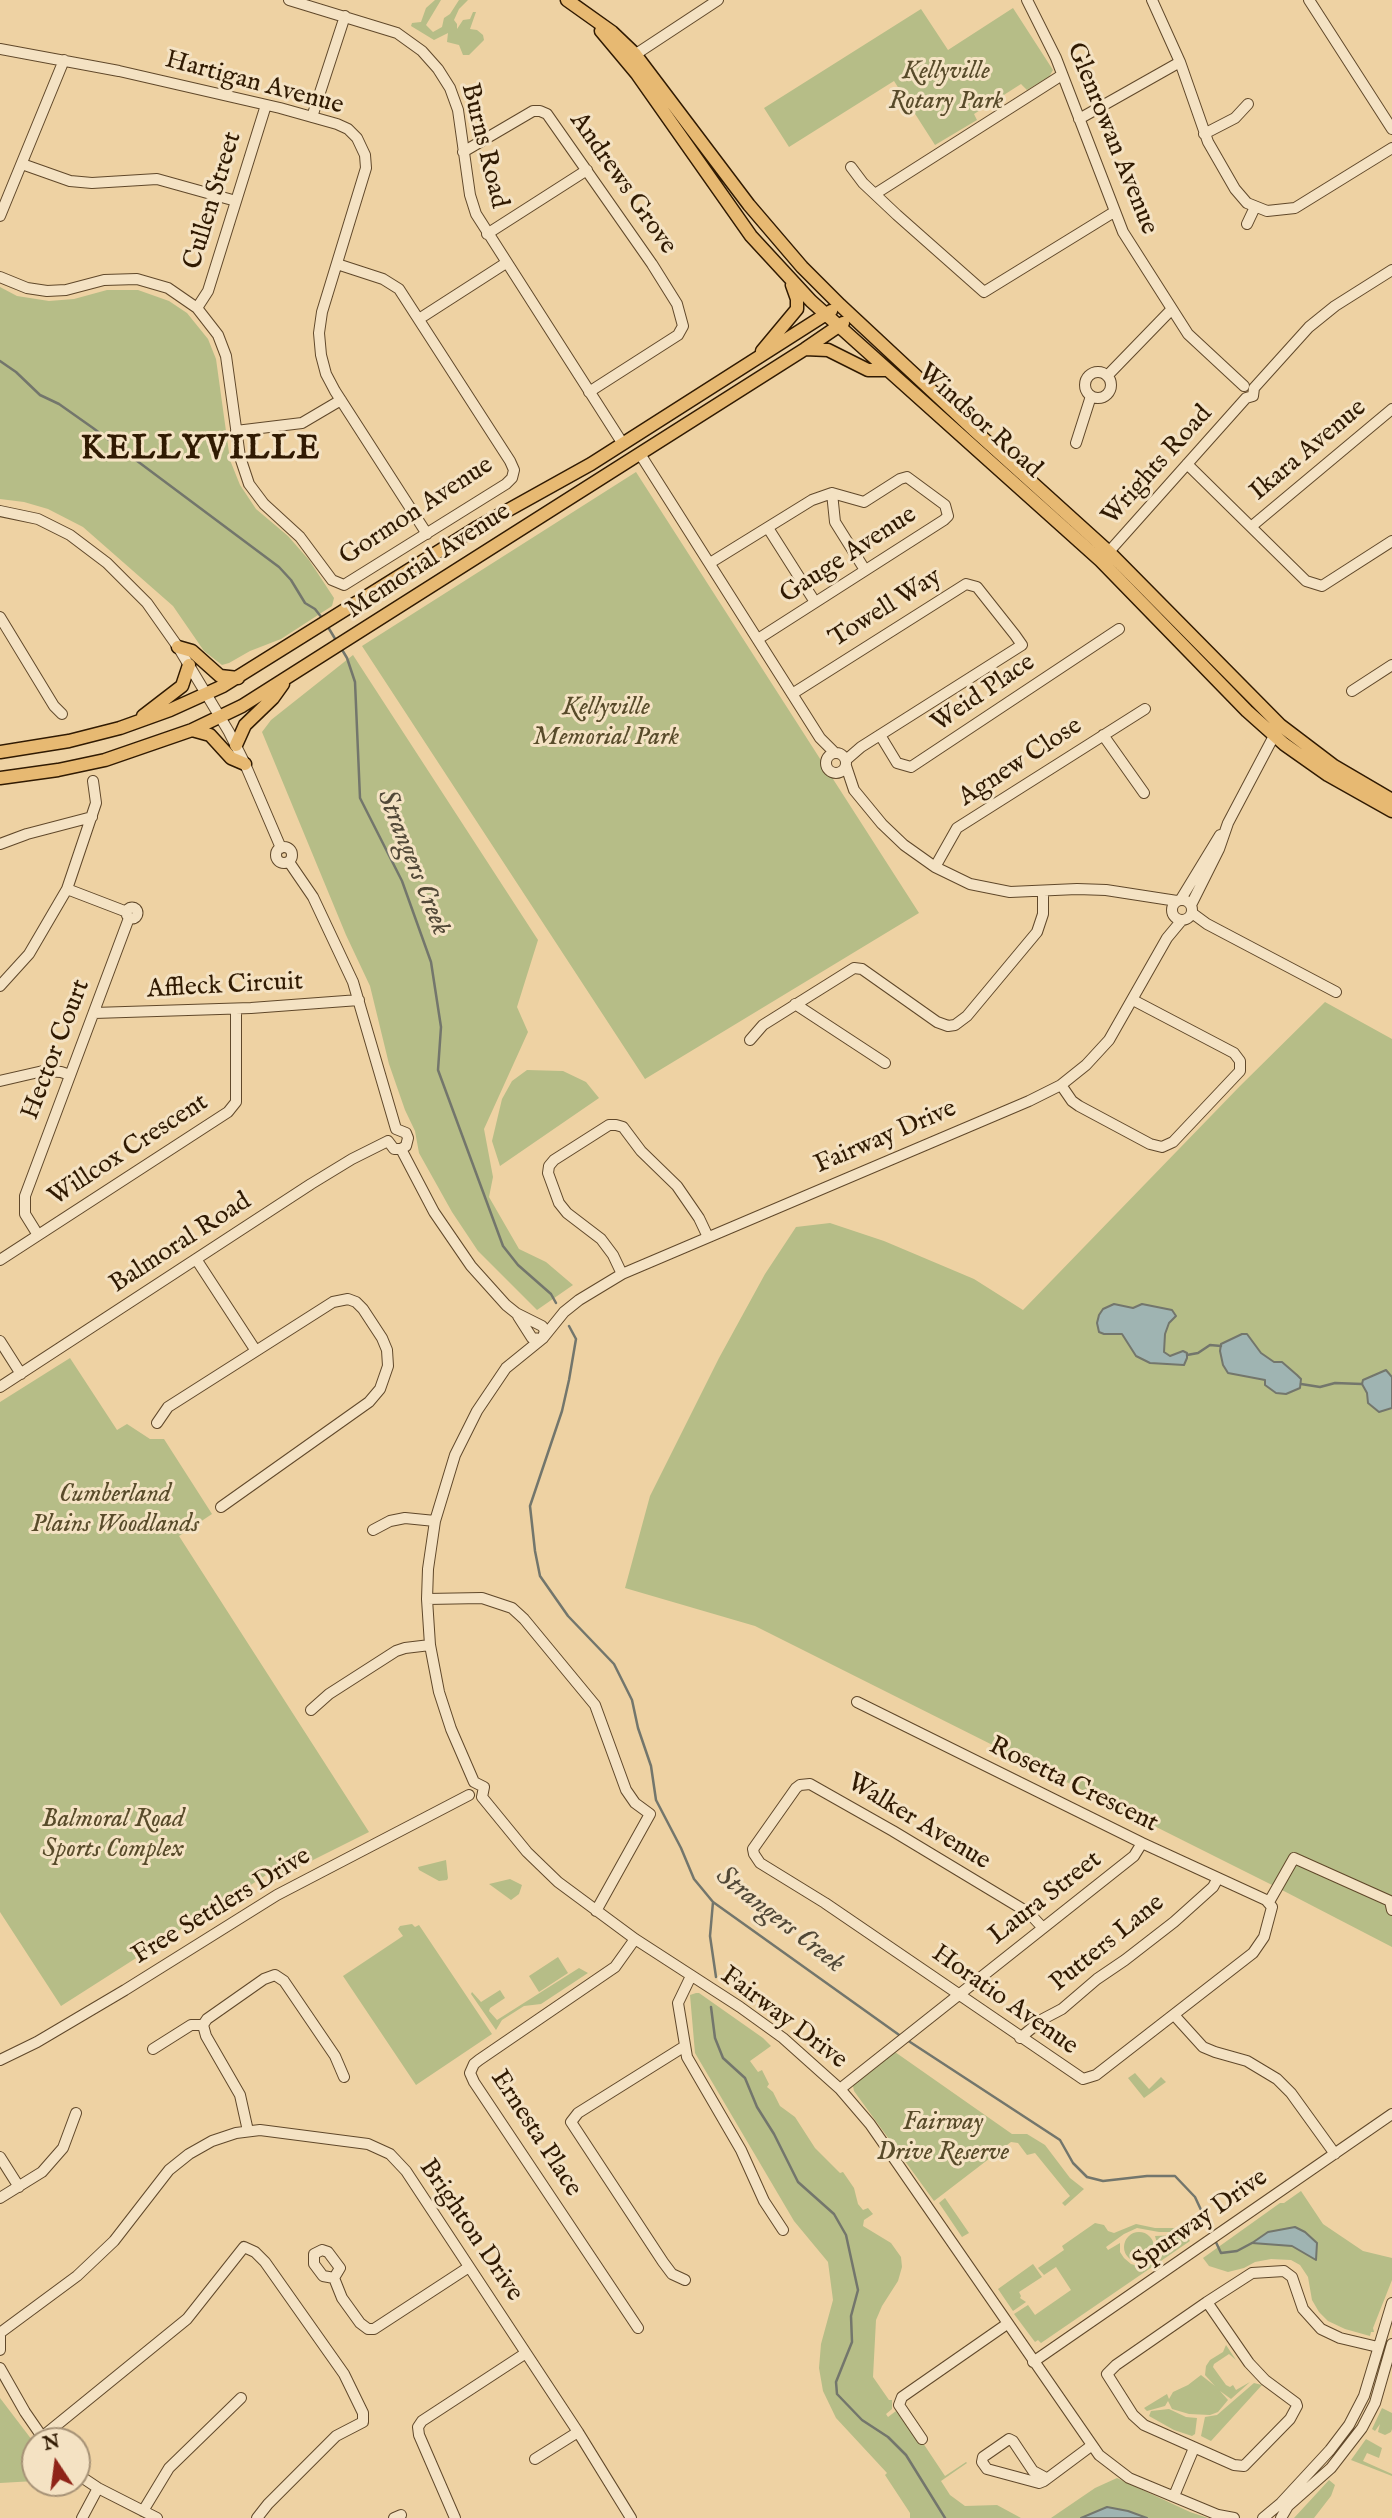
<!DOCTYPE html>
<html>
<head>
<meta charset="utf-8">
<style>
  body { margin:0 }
  #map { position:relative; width:1392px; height:2518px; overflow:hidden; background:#eed2a3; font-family:"IM FELL English",serif }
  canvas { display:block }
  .north { position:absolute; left:21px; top:2427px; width:70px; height:70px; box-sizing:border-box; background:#f4e2c3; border:2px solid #a69276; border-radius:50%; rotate:347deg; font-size:19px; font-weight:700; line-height:28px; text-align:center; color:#301a02 }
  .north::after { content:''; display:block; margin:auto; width:24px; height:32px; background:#8f2418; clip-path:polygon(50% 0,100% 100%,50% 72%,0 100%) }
</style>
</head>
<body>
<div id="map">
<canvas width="1392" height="2518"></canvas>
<div class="north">N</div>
</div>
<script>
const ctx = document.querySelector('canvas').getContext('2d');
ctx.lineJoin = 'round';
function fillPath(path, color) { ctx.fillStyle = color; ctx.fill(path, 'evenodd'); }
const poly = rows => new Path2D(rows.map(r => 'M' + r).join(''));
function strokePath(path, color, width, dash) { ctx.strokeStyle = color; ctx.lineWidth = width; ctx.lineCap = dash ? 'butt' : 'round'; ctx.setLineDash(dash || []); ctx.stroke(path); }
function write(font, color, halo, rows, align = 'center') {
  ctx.font = font + ' "IM FELL English",serif'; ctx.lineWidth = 6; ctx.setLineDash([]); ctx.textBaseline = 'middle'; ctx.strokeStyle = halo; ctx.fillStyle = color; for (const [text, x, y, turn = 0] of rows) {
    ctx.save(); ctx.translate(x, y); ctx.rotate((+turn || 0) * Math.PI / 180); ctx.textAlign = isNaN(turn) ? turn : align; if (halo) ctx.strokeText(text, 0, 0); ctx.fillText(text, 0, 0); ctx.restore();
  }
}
fillPath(poly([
  [435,0,441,0,426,25,433,32,442,27,444,18,450,14,459,0,468,0,459,9,454,20,457,24,457,29,463,20,470,19,473,12,476,12,470,29,477,30,483,35,484,40,469,55,463,55,459,45,447,42,448,33,434,40,411,26,412,23,421,22,426,8],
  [1013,8,1053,70,1049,77,1027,90,1021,84,974,114,977,120,935,145,894,81,789,147,764,108,921,9,948,50],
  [0,287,17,296,49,301,74,299,107,290,138,290,169,301,187,313,208,339,216,359,230,460,240,485,256,509,288,536,309,560,334,598,332,606,281,639,250,651,229,663,222,665,204,651,173,606,83,527,48,509,24,502,0,499],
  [636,472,919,913,645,1079,362,646],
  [353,655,538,940,517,1007,528,1032,484,1129,493,1177,489,1197,519,1249,546,1262,573,1285,537,1310,478,1251,452,1212,419,1153,415,1131,405,1110,389,1064,370,986,346,935,262,732,271,720],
  [1325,1002,1392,1039,1392,1947,1280,1889,755,1626,625,1588,650,1496,719,1358,765,1274,796,1227,830,1223,884,1241,974,1279,1023,1310,1240,1086],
  [527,1070,563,1071,586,1082,599,1098,500,1166,492,1141,502,1099,512,1081],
  [70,1358,117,1430,127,1424,150,1439,164,1439,212,1514,179,1536,369,1832,283,1875,271,1872,61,2006,0,1912,0,1402],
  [446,1860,448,1878,447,1880,439,1881,419,1870,418,1867],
  [510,1879,522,1885,519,1894,511,1900,489,1884],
  [412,1924,415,1927,419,1925,492,2034,416,2085,343,1976,403,1936,398,1929,400,1926],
  [558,1957,568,1973,539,1992,529,1976],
  [579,1968,588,1973,541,2004,524,2006,502,2020,496,2030,471,1994,472,1992,481,2002,500,1990,505,1998,490,2008,489,2011,497,2020],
  [696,1993,699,1993,763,2038,771,2046,750,2061,758,2072,762,2070,769,2084,767,2087,773,2092,780,2106,795,2117,815,2148,840,2173,843,2172,854,2188,858,2204,863,2210,868,2208,873,2214,864,2220,863,2226,891,2243,901,2257,902,2267,898,2281,882,2306,876,2320,873,2377,889,2400,892,2400,892,2409,886,2414,888,2417,896,2411,912,2433,915,2431,945,2476,966,2462,967,2463,941,2481,950,2495,965,2506,997,2505,1021,2518,910,2518,910,2513,885,2475,887,2473,836,2418,823,2391,819,2368,821,2344,833,2300,828,2262,794,2221,695,2053,690,1995],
  [895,2052,1012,2134,1027,2134,1045,2145,1070,2178,1084,2189,1065,2206,1062,2203,1070,2196,1035,2153,1027,2155,1018,2143,1011,2142,934,2201,854,2091,853,2086,857,2080],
  [1135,2073,1149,2089,1161,2077,1166,2082,1144,2098,1128,2078],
  [1301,2191,1323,2224,1363,2251,1392,2258,1392,2280,1373,2328,1374,2332,1371,2332,1370,2336,1345,2329,1328,2321,1319,2312,1312,2300,1308,2277,1300,2265,1291,2260,1271,2259,1255,2262,1244,2268,1228,2272,1209,2266,1203,2258,1280,2203,1284,2203],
  [945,2198,969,2233,962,2237,939,2203],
  [1095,2223,1104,2225,1108,2231,1114,2233,1136,2224,1155,2228,1184,2228,1185,2232,1159,2232,1137,2228,1124,2234,1106,2247,1108,2250,1120,2243,1120,2252,1124,2258,1131,2264,1144,2268,1156,2260,1158,2247,1155,2236,1180,2235,1182,2241,1188,2238,1190,2241,1041,2343,1038,2340,1035,2342,1014,2314,1028,2305,1035,2315,1071,2290,1056,2267,1044,2275,1038,2268,1064,2250,1062,2246],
  '1124 2247a15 15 0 1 1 30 0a15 15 0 1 1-30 0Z',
  [1033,2264,1042,2277,1019,2292,1021,2296,1020,2298,1026,2302,1013,2311,998,2289],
  [1226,2345,1236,2360,1229,2354,1214,2364,1213,2367,1226,2385,1230,2387,1233,2385,1236,2390,1250,2382,1231,2399,1220,2391,1228,2400,1218,2412,1210,2415,1189,2414,1172,2409,1168,2401,1165,2406,1147,2411,1144,2408,1167,2394,1169,2399,1173,2392,1188,2385,1201,2375,1215,2386,1205,2375,1206,2366,1210,2360,1223,2352],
  [1254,2383,1262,2385,1211,2441,1201,2436,1205,2417,1217,2415],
  [0,2398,35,2444,35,2481,0,2483],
  [1382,2408,1392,2413,1392,2429,1391,2432,1385,2435,1378,2432,1380,2424,1375,2431,1372,2429],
  [1169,2409,1186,2417,1197,2418,1195,2434,1192,2436,1174,2430,1149,2416,1151,2411],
  [1366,2439,1382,2448,1379,2458,1367,2453,1363,2461,1392,2474,1392,2476,1351,2460],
  [1117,2478,1190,2512,1208,2518,1051,2518,1095,2488],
  [1329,2480,1335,2485,1331,2496,1314,2518,1294,2518]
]), '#b6bd87');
const water = poly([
  [1114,1304,1133,1308,1142,1304,1172,1310,1176,1316,1169,1323,1165,1334,1164,1352,1170,1356,1183,1351,1187,1353,1187,1358,1184,1365,1150,1363,1136,1356,1122,1334,1104,1334,1099,1332,1097,1323,1099,1315,1103,1309,1114,1304],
  [1242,1334,1247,1334,1261,1353,1274,1362,1282,1362,1297,1375,1301,1379,1300,1388,1286,1394,1276,1393,1265,1385,1265,1380,1228,1373,1223,1365,1220,1351,1221,1344,1242,1334],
  [1386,1370,1392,1377,1392,1408,1379,1412,1368,1403,1367,1393,1362,1384,1363,1380,1386,1370],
  [1295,2227,1305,2232,1317,2243,1316,2260,1292,2246,1252,2243,1268,2232,1295,2227],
  [1107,2507,1128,2511,1147,2518,1081,2518,1107,2507]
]);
fillPath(water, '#9fb4b2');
strokePath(water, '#73766c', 2);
strokePath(poly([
  [0,361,16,372,40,395,59,404,93,428,279,567,291,580,305,603,315,609,322,618],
  [328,627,337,642],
  [341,648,347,658,355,682,360,798,402,881,431,962,441,1027,438,1070,503,1246,518,1265,551,1294,556,1303],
  [569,1326,576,1339,569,1380,562,1411,530,1506,535,1551,540,1576,568,1616,614,1664,632,1700,638,1728,651,1766,656,1800,681,1848,694,1879,713,1902,902,2037],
  [1187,1355,1198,1353,1210,1345,1221,1346],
  [1301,1384,1320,1387,1335,1383,1362,1384],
  [713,1902,710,1936,716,1977],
  [711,2007,715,2038,723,2058,745,2078,757,2107,774,2134,798,2182,834,2214,846,2235,858,2290,851,2316,852,2342,836,2382,837,2394,862,2420,888,2437,906,2455,945,2518],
  [907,2040,1060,2140,1073,2163,1087,2177,1103,2181,1147,2176,1175,2176,1195,2197,1221,2253,1237,2251,1252,2243]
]), '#73766c', 2.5);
const minor = poly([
  [289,0,397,33,422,51,438,69,450,88,458,110,470,195,476,214,623,444],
  [1027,0,1056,58,1123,232,1188,334,1244,386],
  [1152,0,1180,62,1208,142,1235,189,1247,203,1267,211,1295,208,1392,148],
  [1309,0,1392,129],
  [0,49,119,71,280,108,337,124,348,129,357,138,365,155,366,168,322,312,319,333,321,355,326,374,335,391,427,534],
  [630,58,718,0],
  [312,117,345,16],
  [1079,119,1180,62],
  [1204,134,1235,118,1248,104],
  [463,152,533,111,540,111,547,114,652,264,677,304,683,326,678,335,589,392],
  [22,164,70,181,92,183,157,179,236,201],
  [851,167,863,183,897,215,984,292,1114,212],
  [875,194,1062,75],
  [0,216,64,60],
  [1247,224,1255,207],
  [487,234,587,170],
  [0,277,27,288,47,291,66,290,104,280,137,279,168,288,197,308,218,335,226,356,240,457,249,484,264,504,300,537,332,580,344,585,506,484,512,478,514,470,510,461,399,289,383,279,337,264],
  [197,308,208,291,266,105],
  [419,319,506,263],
  '1085 385a13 13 0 1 1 26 0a13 13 0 1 1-26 0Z',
  [1107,376,1171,310],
  [236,431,302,423,341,400],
  [1076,443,1091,396],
  [640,454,820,738,835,753],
  [1187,464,1306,581,1322,586,1392,541],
  [832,493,835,522,865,570],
  [0,511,38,519,70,535,107,563,147,603,178,647,229,732,245,764,281,848],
  [1252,526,1392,409],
  [768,528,815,602],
  [1106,555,1246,398,1253,396,1254,388,1309,327,1335,306,1392,270],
  [710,563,812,500,832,493],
  [0,617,54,706,62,714],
  [758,639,944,520,948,516,945,505,907,477,900,479,864,502,832,493],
  [1352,691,1392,665],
  [792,694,966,584,977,587,1015,635,1022,645,861,747,846,760],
  [880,735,897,763,911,767,1119,629],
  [1103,735,1144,793],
  '826 763a10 10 0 1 1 20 0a10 10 0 1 1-20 0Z',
  [846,766,854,790,882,824,904,845,935,867,970,884,1010,892,1077,889,1106,890,1177,901],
  [0,844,27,834,92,817],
  '276 855a8 8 0 1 1 16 0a8 8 0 1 1-16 0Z',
  [289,862,313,897,353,982,396,1129],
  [935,867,957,828,1145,709],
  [67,889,96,803,93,781],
  [1181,899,1220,835],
  '1172 910a10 10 0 1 1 20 0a10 10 0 1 1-20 0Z',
  [1191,905,1219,849,1228,823,1276,732],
  '126.5 913a5.5 5.5 0 1 1 11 0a5.5 5.5 0 1 1-11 0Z',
  [1192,913,1207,924,1336,992],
  [0,986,29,954,67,889,127,912],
  [795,1004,885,1063],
  [94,1013,251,1008,359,1000],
  [750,1040,763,1025,854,968,862,969,937,1022,948,1026,955,1025,967,1016,1037,932,1043,914,1043,892],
  [0,1081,43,1071,61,1072,70,1075],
  [1061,1085,1072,1101,1079,1106,1150,1144,1162,1147,1173,1142,1240,1071,1240,1061,1234,1053,1133,1000],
  [388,1141,394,1149,401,1149,406,1146,408,1138,406,1133,396,1129],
  [401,1149,434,1212,471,1266,506,1305,516,1313,542,1326,545,1330,543,1338],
  [38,1235,25,1214,25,1196,129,918],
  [196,1259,256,1351],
  [0,1260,228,1112,236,1102,236,1009],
  [622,1274,613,1255,601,1239,567,1213,559,1203,548,1173,549,1166,554,1160,609,1125,616,1125,623,1127,641,1151,677,1186,699,1218,708,1237],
  [518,1316,532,1338,541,1339],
  [0,1341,21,1374],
  [0,1387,311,1184,352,1159,388,1141],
  [157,1423,168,1407,333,1302,348,1299,356,1302,363,1309,382,1338,387,1350,388,1366,380,1389,369,1402,221,1507],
  [373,1530,390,1521,405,1518,435,1521],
  [427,1599,482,1598,512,1608,524,1619,595,1705,626,1790,635,1803,650,1814,596,1911],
  [857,1702,1142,1843,1266,1900,1272,1907,1264,1937,1253,1953,1096,2075,1083,2079,825,1903,760,1863,754,1854,753,1849,796,1788,800,1785,810,1784,893,1831,1029,1913,1043,1928],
  [311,1710,329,1694,396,1651,405,1648,430,1645],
  [474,1782,451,1729,439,1692,430,1645,427,1599,428,1569,435,1521,455,1455,477,1411,506,1368,543,1338,564,1312,579,1300,622,1274,1029,1101,1061,1085,1086,1065,1109,1040,1167,938,1182,920],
  [474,1782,484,1787,482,1797],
  [482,1797,527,1852,558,1882,635,1939,740,2007,783,2038,840,2089,870,2124,893,2157,1099,2455,1129,2478,1218,2515,1234,2518],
  [1269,1902,1294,1858,1390,1901,1392,1910],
  [635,1939,615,1967,479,2060,474,2064,470,2073,474,2082,638,2328],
  [691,1976,678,2003,687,2057,741,2150,764,2201,783,2230],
  [1174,2015,1203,2047,1215,2052,1247,2061,1277,2079,1291,2093,1335,2154],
  [1020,2038,1043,2019,1062,2009,1097,1979,1125,1960,1174,1922,1213,1887,1218,1878],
  [685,2046,578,2113,571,2122,663,2262,672,2274,685,2280],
  [153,2049,191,2025,203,2025],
  [0,2060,37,2042,125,1990,277,1895,469,1795],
  [840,2089,1134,1856,1142,1843],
  [248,2131,240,2095,206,2036,203,2025,207,2019,264,1979,275,1975,284,1981,335,2056,344,2077],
  [0,2157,19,2187],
  [0,2198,42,2172,63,2148,76,2113],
  [322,2250,328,2252,340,2268,334,2278,323,2276,314,2264,314,2254,322,2250],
  [334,2278,342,2298,360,2323,368,2329,374,2329,469,2267],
  [1207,2302,1249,2363,1265,2380,1296,2403,1297,2406,1290,2419,1244,2466,1234,2465,1144,2425,1133,2415,1107,2374,1116,2365,1207,2302],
  [1207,2302,1252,2273,1284,2271,1292,2277,1303,2309,1321,2329,1340,2338,1378,2347],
  [0,2333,77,2276,114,2241,169,2170,189,2154,212,2141,236,2133,260,2130,368,2144,390,2154,406,2171,578,2432,631,2518],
  [0,2336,0,2350],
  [1033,2362,1392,2114],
  [0,2368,25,2412,45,2441],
  [42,2437,187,2319,244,2247,255,2252,265,2262,344,2374,363,2413,363,2422,336,2436,268,2504,257,2518],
  [922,2439,899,2405,902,2397,1007,2324],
  [535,2459,578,2432],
  [77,2474,98,2488,157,2518],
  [1046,2478,1033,2471,1013,2441,1009,2439,983,2457,982,2462,987,2469,1039,2483,1044,2481,1091,2446],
  [1174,2496,1194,2448],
  [143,2511,169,2468,241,2398],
  [82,2518,98,2488],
  [394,2518,401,2515],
  [455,2518,419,2435,418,2427,422,2421,526,2353],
  [1263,2518,1281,2503,1330,2450,1349,2425,1364,2396,1392,2303],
  [1281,2518,1288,2506,1331,2468,1362,2428,1375,2403,1392,2344]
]);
const major = poly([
  [567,0,612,32,635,54,749,205,802,267,840,305,974,430,1109,552,1280,725,1334,766,1392,800],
  [601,31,637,74,751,236,811,301,1101,561,1247,711,1284,744,1328,775,1392,811],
  [805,349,828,350,868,370,888,370],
  [762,351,797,309,797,299,792,285],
  [178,647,192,651,220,676,238,678],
  [143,716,182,686,189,665],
  [192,730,210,735,231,758,245,764],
  [236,745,245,725,273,698,283,684],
  [0,752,69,741,120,728,170,710,223,686,476,528,591,464,831,311],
  [0,778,58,770,105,760,192,730,242,706,805,349,843,323]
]);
strokePath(minor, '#60482a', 12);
strokePath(major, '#301a02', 15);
strokePath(minor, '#f4e2c3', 10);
strokePath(major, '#e7b972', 12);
write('italic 26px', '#584b2a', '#f4e2c3', [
  ["Kellyville",946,73],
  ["Rotary Park",946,103],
  ["Kellyville",606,709],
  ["Memorial Park",606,739],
  ["Cumberland",115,1496],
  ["Plains Woodlands",115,1526],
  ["Balmoral Road",113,1821],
  ["Sports Complex",113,1851],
  ["Fairway",943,2124],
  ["Drive Reserve",943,2154]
]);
write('26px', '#301a02', '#f4e2c3', [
  ["Hartigan Avenue",254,84,15],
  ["Glenrowan Avenue",1111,139,68],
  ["Burns Road",483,146,76],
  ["Andrews Grove",622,184,55],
  ["Cullen Street",214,201,-73],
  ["Windsor Road",979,422,42],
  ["Ikara Avenue",1309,451,-40],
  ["Wrights Road",1158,466,-48],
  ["Gormon Avenue",417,512,-33],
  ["Gauge Avenue",849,556,-33],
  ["Memorial Avenue",429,562,-33],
  ["Towell Way",886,609,-32],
  ["Weid Place",984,694,-34],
  ["Agnew Close",1021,763,-33],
  ["Affleck Circuit",225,987,-3],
  ["Hector Court",57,1050,-69],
  ["Fairway Drive",886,1138,-23],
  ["Willcox Crescent",129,1151,-33],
  ["Balmoral Road",181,1244,-33],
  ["Rosetta Crescent",1073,1786,26],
  ["Walker Avenue",918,1823,31],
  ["Laura Street",1046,1899,-38],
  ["Free Settlers Drive",222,1907,-31],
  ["Putters Lane",1108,1944,-39],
  ["Horatio Avenue",1004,2001,35],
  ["Fairway Drive",783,2019,37],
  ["Ernesta Place",535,2134,57],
  ["Spurway Drive",1201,2221,-35],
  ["Brighton Drive",470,2231,56]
]);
write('italic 28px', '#514837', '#f4e2c3', [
  ["Strangers Creek",412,863,68],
  ["Strangers Creek",779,1921,38]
]);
ctx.letterSpacing = '2px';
write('bold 33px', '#301a02', '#f4e2c3', [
  ["KELLYVILLE",201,451]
]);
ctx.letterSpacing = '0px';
</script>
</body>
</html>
